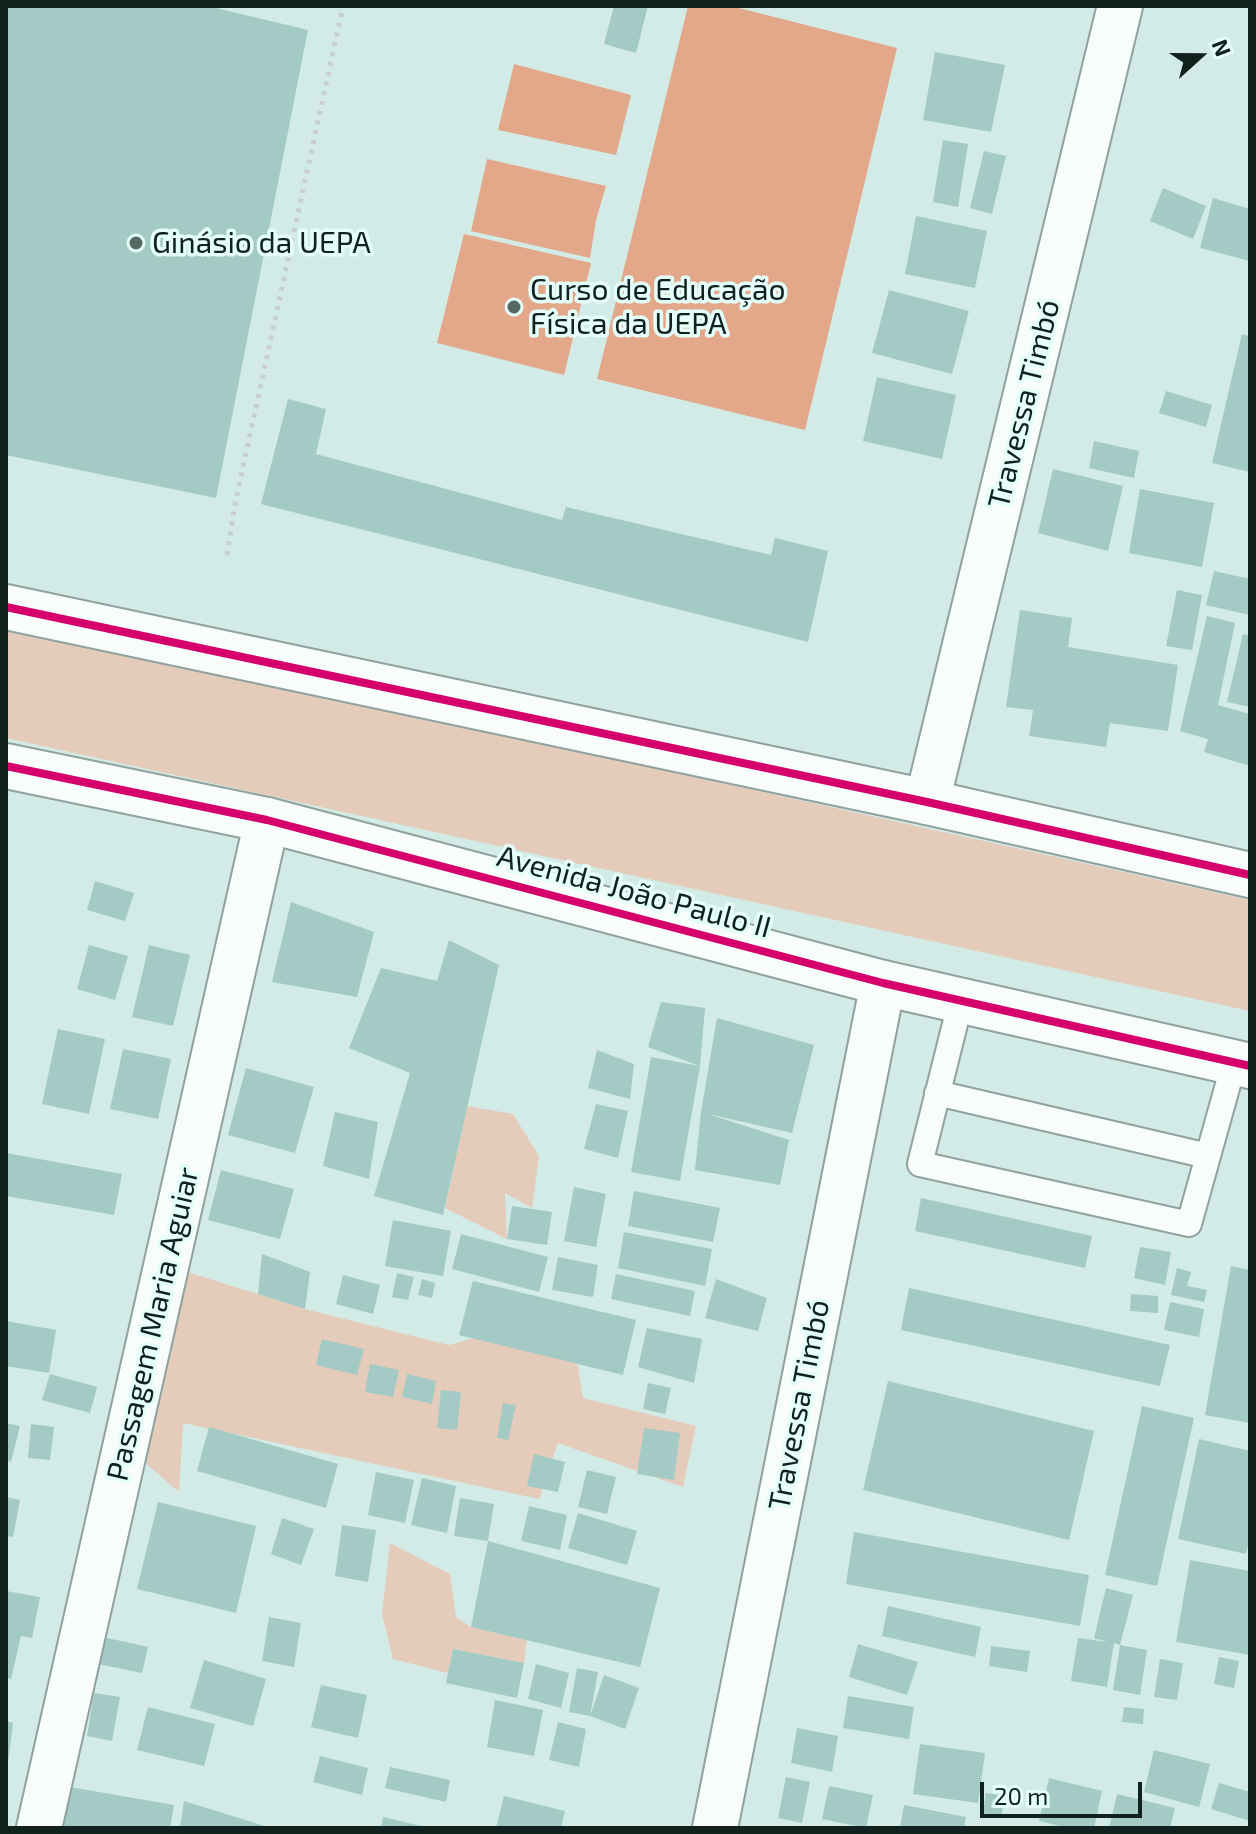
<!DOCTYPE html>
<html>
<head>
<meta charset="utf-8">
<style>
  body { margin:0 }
  #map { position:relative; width:1256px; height:1834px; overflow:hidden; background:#d3ebe7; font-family:"Exo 2",sans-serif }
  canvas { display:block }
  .frame { position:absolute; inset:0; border:8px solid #10211e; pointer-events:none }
  .north { position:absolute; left:1160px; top:16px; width:80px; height:80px; -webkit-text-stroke:6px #e4fff9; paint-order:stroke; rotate:69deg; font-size:22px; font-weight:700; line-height:32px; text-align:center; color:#10211e }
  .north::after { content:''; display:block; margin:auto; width:28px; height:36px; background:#10211e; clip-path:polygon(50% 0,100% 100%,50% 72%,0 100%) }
  .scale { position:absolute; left:980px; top:1782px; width:162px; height:36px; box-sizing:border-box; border:4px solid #10211e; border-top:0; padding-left:10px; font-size:24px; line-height:28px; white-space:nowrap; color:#10211e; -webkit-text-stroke:6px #e4fff9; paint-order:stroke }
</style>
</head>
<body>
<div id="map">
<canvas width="1256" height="1834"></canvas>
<div class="frame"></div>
<div class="north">N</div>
<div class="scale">20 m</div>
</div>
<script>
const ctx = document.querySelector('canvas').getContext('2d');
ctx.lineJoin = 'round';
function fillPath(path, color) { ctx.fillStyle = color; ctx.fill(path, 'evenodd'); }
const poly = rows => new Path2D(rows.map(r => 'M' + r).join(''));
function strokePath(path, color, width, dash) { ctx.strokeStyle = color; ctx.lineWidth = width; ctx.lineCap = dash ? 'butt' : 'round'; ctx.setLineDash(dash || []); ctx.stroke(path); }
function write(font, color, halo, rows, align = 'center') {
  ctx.font = font + ' "Exo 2",sans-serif'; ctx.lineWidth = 7; ctx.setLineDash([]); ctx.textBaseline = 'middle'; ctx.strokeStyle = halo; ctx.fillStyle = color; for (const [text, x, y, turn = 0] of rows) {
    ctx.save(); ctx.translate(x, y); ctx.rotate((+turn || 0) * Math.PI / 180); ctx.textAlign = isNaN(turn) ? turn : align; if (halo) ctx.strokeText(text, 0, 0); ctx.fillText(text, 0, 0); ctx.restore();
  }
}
fillPath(poly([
  [6,624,1250,900,1250,1011,6,738],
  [467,1106,513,1114,539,1156,532,1208,505,1193,507,1239,445,1208],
  [178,1269,305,1309,449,1345,474,1338,577,1363,583,1398,696,1426,683,1487,558,1443,539,1499,183,1423,179,1492,136,1455],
  [390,1543,450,1574,456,1617,471,1627,527,1640,524,1663,453,1649,448,1673,393,1659,382,1614]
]), '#e5ccba');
fillPath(poly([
  [688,6,731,6,897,48,805,430,597,379],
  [514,64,631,95,616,155,498,130],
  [487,159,606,186,596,220,590,258,471,231],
  [464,234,591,263,564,375,437,343]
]), '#e2a889');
fillPath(poly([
  [6,6,208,6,308,30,216,498,6,455],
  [614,6,648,6,636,53,604,44],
  [935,52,1005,65,991,132,923,120],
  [943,140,968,144,958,207,933,202],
  [984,151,1006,156,992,214,970,208],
  [1163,188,1206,206,1193,239,1150,221],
  [1213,198,1250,209,1250,261,1200,248],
  [916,216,987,231,975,288,905,274],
  [889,290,969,311,952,374,872,353],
  [1242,334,1250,336,1250,472,1212,463],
  [877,377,956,395,942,459,863,441],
  [1166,391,1212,405,1206,427,1159,413],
  [288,399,326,409,316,454,562,520,566,507,771,555,775,538,828,551,808,642,261,504],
  [1094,441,1139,451,1134,478,1089,468],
  [1053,469,1123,486,1108,551,1038,533],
  [1140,489,1214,503,1202,567,1129,553],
  [1214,571,1250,579,1250,615,1206,605],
  [1177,590,1202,595,1192,650,1166,646],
  [1020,610,1072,618,1068,647,1178,665,1168,731,1110,723,1106,747,1029,736,1033,710,1006,707],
  [1207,616,1235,623,1218,705,1250,714,1250,766,1204,752,1208,739,1180,731],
  [1243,634,1250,636,1250,707,1227,702],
  [95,881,134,893,125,921,87,910],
  [291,902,374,932,357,997,272,982],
  [449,940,499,965,443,1215,374,1196,410,1073,349,1048,381,968,437,981],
  [89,945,128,956,115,1000,77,989],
  [149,945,190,955,173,1026,132,1017],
  [661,1002,705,1008,700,1066,680,1181,631,1172,651,1057,700,1066,648,1047],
  [717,1018,814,1045,792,1133,708,1114,789,1140,780,1185,695,1170,701,1112],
  [58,1029,105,1039,89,1114,42,1104],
  [123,1049,171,1059,158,1119,110,1109],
  [597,1050,634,1064,630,1099,588,1088],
  [246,1068,314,1087,295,1153,228,1135],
  [596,1104,628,1111,618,1158,584,1149],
  [335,1112,378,1122,369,1179,323,1166],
  [6,1153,122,1174,114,1215,6,1196],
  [221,1170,294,1189,280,1239,208,1220],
  [574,1187,606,1194,596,1247,564,1241],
  [634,1191,720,1208,713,1242,628,1226],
  [921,1198,1092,1236,1085,1268,915,1231],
  [512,1206,552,1212,547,1245,507,1239],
  [393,1220,451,1231,443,1276,385,1266],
  [624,1232,712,1249,705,1286,618,1268],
  [461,1234,548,1257,539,1292,452,1269],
  [1140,1247,1171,1252,1165,1285,1134,1278],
  [262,1254,310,1272,305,1309,258,1294],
  [558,1257,598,1265,593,1297,552,1290],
  [1231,1266,1250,1270,1250,1423,1205,1415],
  [1177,1268,1191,1272,1187,1286,1207,1290,1204,1302,1171,1295],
  [397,1273,414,1277,408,1300,392,1297],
  [616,1274,695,1291,690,1316,611,1299],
  [343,1275,380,1285,373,1314,336,1304],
  [422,1279,435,1283,432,1298,418,1295],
  [716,1279,767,1298,758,1331,705,1318],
  [473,1281,636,1320,623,1375,459,1335],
  [909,1288,1170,1345,1160,1386,901,1330],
  [1131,1294,1158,1296,1158,1313,1130,1311],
  [1170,1302,1204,1309,1199,1337,1164,1330],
  [6,1321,56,1330,49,1373,6,1366],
  [647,1328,702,1339,694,1383,638,1367],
  [322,1339,364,1349,357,1375,316,1365],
  [370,1364,399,1370,393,1397,365,1392],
  [50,1374,97,1387,90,1413,42,1400],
  [407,1374,436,1381,432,1404,402,1397],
  [888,1381,1094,1431,1069,1540,863,1490],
  [648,1383,671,1388,665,1414,643,1409],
  [441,1390,461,1392,457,1430,437,1428],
  [503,1403,516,1405,508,1440,497,1438],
  [1142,1406,1194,1418,1157,1586,1105,1575],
  [6,1423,20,1426,11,1462,6,1460],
  [31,1424,54,1427,50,1460,28,1458],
  [209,1427,338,1464,326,1508,197,1471],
  [644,1428,680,1433,674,1480,637,1474],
  [1199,1439,1250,1451,1250,1536,1246,1554,1178,1539],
  [534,1454,565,1462,558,1492,527,1486],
  [587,1470,616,1477,607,1514,578,1507],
  [376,1472,414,1480,405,1523,368,1515],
  [422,1478,456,1486,447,1533,411,1525],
  [6,1497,20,1500,13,1537,6,1536],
  [460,1498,494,1504,488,1541,454,1536],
  [158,1502,256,1526,236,1613,137,1589],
  [529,1506,567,1515,560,1550,521,1541],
  [578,1513,637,1531,627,1565,568,1548],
  [282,1518,314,1529,301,1565,271,1554],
  [342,1525,376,1530,368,1582,335,1576],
  [854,1532,1089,1575,1080,1626,846,1584],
  [488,1541,660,1588,640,1667,471,1627],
  [1190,1560,1250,1571,1250,1655,1176,1642],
  [1106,1588,1133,1595,1120,1645,1147,1650,1140,1695,1113,1690,1120,1645,1114,1643,1107,1687,1071,1681,1078,1638,1108,1642,1094,1638],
  [6,1591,40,1597,32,1638,21,1636,11,1679,6,1678],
  [888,1606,981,1627,975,1657,882,1636],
  [269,1617,301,1623,294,1667,262,1661],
  [103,1637,148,1647,142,1673,98,1664],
  [858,1644,918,1662,907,1695,849,1677],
  [991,1646,1030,1651,1027,1672,989,1666],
  [453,1649,524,1663,517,1698,446,1683],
  [1219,1657,1239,1661,1234,1688,1214,1684],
  [1160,1659,1183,1663,1177,1700,1154,1697],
  [204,1660,266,1679,253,1726,190,1708],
  [536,1664,569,1673,561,1708,528,1699],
  [577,1668,598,1672,590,1716,569,1712],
  [604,1675,639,1688,625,1729,590,1716],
  [321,1685,367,1695,358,1738,311,1727],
  [94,1693,120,1697,112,1741,87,1736],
  [848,1696,914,1707,909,1739,843,1728],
  [495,1700,543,1710,534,1756,487,1747],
  [148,1707,215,1724,204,1766,137,1750],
  [1124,1707,1144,1709,1143,1724,1122,1722],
  [6,1721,13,1723,8,1763,6,1763],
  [558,1722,586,1729,579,1767,549,1760],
  [797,1728,838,1736,832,1772,791,1763],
  [920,1744,985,1753,978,1803,913,1794],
  [1154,1750,1210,1764,1199,1807,1144,1792],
  [320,1756,368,1768,362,1795,313,1782],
  [390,1767,450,1780,446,1802,385,1788],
  [786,1777,810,1782,802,1823,778,1818],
  [1049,1778,1102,1791,1094,1828,1069,1828,1039,1821],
  [1219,1783,1250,1792,1250,1821,1211,1809],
  [829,1786,873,1795,866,1828,822,1819],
  [70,1787,174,1805,170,1828,61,1828],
  [986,1793,1005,1796,1001,1817,983,1813],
  [1117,1794,1175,1808,1170,1828,1109,1828],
  [504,1796,565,1811,561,1828,496,1828],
  [184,1801,268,1827,268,1828,180,1828],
  [904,1805,966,1817,964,1828,900,1828],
  [383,1817,425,1827,424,1828,381,1828]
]), '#a3cac4');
const lane = poly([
  [961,1000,920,1164,1189,1224,1234,1063],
  [937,1093,1208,1156]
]);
const street = poly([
  [927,802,1120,6],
  [39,1828,267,820],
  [715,1828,883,983]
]);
const primary = poly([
  [6,607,927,802,1250,875],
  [6,766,267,820,883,983,1250,1066]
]);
strokePath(lane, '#8fa29e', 28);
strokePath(street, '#8fa29e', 48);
strokePath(primary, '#8fa29e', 48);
strokePath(poly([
  [227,555,235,504,343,6]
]), '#c7cecd', 5, [4, 6]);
strokePath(lane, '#f8fcfb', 24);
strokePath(street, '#f8fcfb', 44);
strokePath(primary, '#f8fcfb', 44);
strokePath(poly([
  [6,607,927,802,1250,875],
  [6,766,267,820,883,983,1250,1066]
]), '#d6006c', 8);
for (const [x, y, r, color] of [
  [136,243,8,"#546864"],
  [514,307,8,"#546864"]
]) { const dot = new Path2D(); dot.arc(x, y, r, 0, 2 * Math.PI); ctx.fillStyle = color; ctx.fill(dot); strokePath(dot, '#e4fff9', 3); }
write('30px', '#10211e', '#e4fff9', [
  ["Ginásio da UEPA",152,243],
  ["Curso de Educação",530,290],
  ["Física da UEPA",530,324]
], 'left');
write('30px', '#10211e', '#e4fff9', [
  ["Travessa Timbó",1024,404,-76],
  ["Avenida João Paulo II",634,892,15],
  ["Passagem Maria Aguiar",153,1324,-77],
  ["Travessa Timbó",799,1405,-79]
]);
</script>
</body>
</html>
